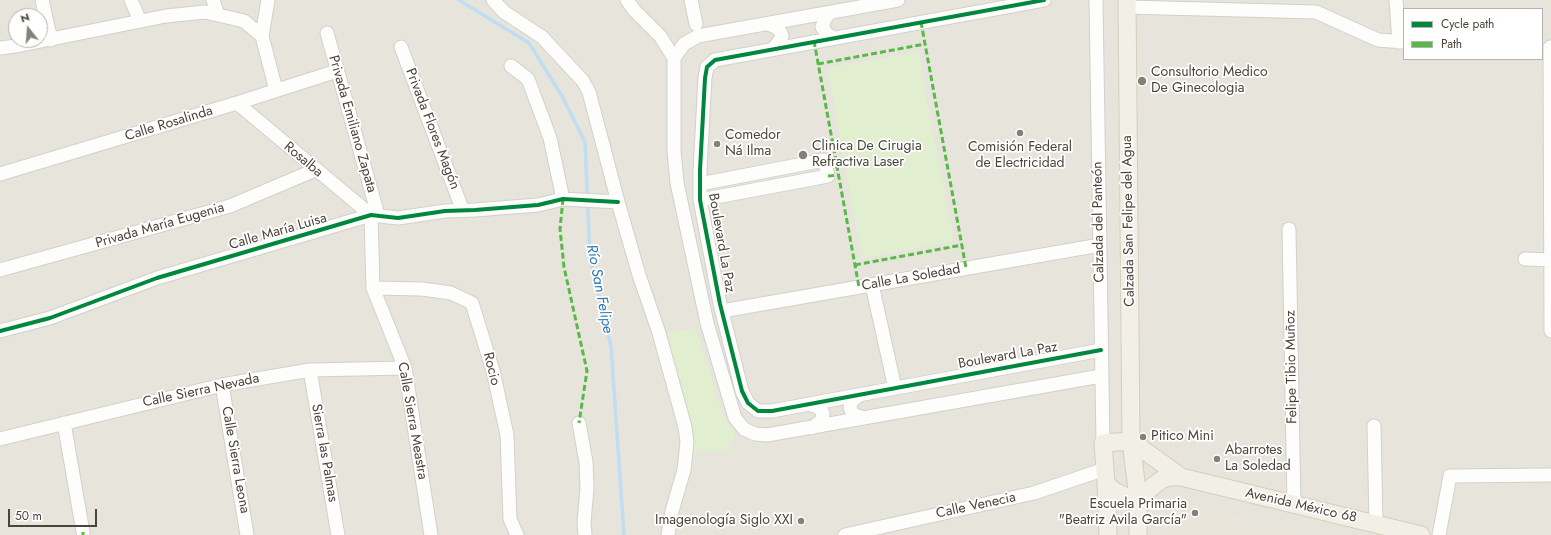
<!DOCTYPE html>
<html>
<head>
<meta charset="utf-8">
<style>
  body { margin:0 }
  #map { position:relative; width:1551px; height:535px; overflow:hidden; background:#f4f2ee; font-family:Jost,sans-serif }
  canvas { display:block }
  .legend { position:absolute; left:1403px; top:8px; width:140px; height:52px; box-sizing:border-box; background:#fff; border:1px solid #b7b4b0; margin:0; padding:5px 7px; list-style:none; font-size:12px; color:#4b4439 }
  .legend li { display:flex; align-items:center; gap:8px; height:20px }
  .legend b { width:20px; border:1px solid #b7b4b0 }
  .north { position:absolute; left:8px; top:8px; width:40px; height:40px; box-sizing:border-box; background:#fff; border:1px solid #b7b4b0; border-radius:50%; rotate:343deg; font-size:11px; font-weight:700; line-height:16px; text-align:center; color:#4b4439 }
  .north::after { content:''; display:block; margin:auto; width:14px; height:18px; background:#868178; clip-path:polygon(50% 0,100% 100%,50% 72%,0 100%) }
  .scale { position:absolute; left:8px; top:509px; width:89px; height:18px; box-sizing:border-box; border:2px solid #4b4439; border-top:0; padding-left:5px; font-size:12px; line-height:14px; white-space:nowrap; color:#4b4439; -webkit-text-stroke:3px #fff; paint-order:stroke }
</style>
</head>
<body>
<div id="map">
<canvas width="1551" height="535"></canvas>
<ul class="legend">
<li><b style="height:5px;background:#00873e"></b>Cycle path</li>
<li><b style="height:5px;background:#58b947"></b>Path</li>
</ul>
<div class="north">N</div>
<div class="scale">50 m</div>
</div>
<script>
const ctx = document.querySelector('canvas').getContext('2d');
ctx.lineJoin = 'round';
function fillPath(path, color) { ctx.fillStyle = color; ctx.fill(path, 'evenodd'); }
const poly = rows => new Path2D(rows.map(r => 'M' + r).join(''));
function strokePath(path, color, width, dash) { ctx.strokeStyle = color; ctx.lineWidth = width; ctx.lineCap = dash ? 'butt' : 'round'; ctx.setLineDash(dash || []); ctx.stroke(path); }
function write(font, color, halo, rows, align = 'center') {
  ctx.font = font + ' Jost,sans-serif'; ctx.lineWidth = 3.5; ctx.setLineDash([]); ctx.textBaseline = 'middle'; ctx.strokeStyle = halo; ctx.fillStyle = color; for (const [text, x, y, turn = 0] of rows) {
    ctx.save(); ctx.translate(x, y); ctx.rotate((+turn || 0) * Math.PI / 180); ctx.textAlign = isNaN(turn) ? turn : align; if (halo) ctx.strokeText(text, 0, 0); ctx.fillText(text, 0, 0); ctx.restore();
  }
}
fillPath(poly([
  [0,0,1551,0,1551,535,0,535],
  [1404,9,1542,9,1542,59,1404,59],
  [16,16,40,16,40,40,16,40]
]), '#e7e4dc');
fillPath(poly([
  [1179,502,1299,535,1160,535,1160,525]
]), '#eae5da');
fillPath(poly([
  [918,51,954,241,862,259,827,68],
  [696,328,721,410,725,419,734,431,736,441,730,441,729,451,694,451,693,437,664,334]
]), '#e1eecf');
strokePath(poly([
  [459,0,529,43,562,96,585,142,590,257,611,346,624,535]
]), '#c0ddf1', 3.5);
const minor = poly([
  [42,0,51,40],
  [131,0,140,21],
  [213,0,218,15],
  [268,0,262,36,276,90],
  [493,0,504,12,542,37,583,81,589,92,618,202,639,275,659,333,685,427,687,442,684,470,672,511,668,535],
  [627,0,634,10,660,36,674,58],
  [691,0,696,24],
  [898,0,698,36,684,44,674,58,674,151,677,183,707,323,735,418,744,429,755,434,767,435,1101,376],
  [1044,0,715,60,707,67,705,78,700,170,700,200,720,304,742,391,748,403,758,411,772,411,1101,350],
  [1096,0,1103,443],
  [1396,0,1399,42],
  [1126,7,1316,12,1378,40,1404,42],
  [829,14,825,19,822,27,827,34,833,38],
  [769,24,779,29,782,36,781,39,773,49],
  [327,33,378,215],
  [401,47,463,211],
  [1550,47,1551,331],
  [0,48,16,46,166,16,205,12,244,21,262,36],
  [511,66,528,79,550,138,563,199],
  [237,103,371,215,373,288,405,368,431,535],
  [0,174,237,103,337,71],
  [700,184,824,160,828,176,700,200],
  [1289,229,1294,506],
  [1525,259,1551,260],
  [0,270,230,206,315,170],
  [872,285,895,388],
  [373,288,422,289,451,293,472,303,493,371,507,435,510,519,517,535],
  [722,311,1100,245],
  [0,331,50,318,157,278,371,215,398,218,445,211,475,210,538,205,563,199,618,202],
  [310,370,338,535],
  [222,385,247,535],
  [859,395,851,402,850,408,853,414,864,418],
  [809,404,818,407,823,413,822,420,812,428],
  [64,423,83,532],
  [579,423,586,462,587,488,584,522,585,535],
  [1374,426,1376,524],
  [0,439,222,385,310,370,405,368],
  [845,535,1034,493,1105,469],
  [1439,535,1450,476,1551,475]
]);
const major = poly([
  [1127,0,1131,441,1138,498,1138,535],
  [1106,483,1114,491,1131,499,1138,498,1161,480,1170,477,1181,477,1421,535],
  [1108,535,1106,483,1103,443,1131,441,1181,477]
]);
strokePath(minor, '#d2d0cb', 15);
strokePath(major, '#d6cebb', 19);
strokePath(minor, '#fdfdfc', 13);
strokePath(major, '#f2efe6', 17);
strokePath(poly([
  [921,22,966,268],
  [814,41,859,287],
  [818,64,925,44],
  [824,160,835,159],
  [828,176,838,175],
  [563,199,560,229,564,267,587,371,579,423],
  [855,265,962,245],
  [83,532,83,535]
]), '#58b947', 3, [6, 3]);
strokePath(poly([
  [1044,0,715,60,707,67,705,78,700,170,700,200,720,304,742,391,748,403,758,411,772,411,1101,350],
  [0,331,50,318,157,278,371,215,398,218,445,211,475,210,538,205,563,199,618,202]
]), '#00873e', 4);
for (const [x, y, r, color] of [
  [1142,81,5,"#868178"],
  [1020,133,4,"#868178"],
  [717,144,4,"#868178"],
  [803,155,5,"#868178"],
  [1143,437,4,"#868178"],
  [1217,459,4,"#868178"],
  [1195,513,4,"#868178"],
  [801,521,4,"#868178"]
]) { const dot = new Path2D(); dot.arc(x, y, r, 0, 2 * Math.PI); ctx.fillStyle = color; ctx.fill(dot); strokePath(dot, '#fff', 1.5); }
write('14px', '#4b4439', '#fff', [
  ["Consultorio Medico",1151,73],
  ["De Ginecologia",1151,89],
  ["Comedor",725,136],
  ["Ná Ilma",725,152],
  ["Clinica De Cirugia",812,147],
  ["Refractiva Laser",812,163],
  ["Comisión Federal",1020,148,"center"],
  ["de Electricidad",1020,164,"center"],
  ["Pitico Mini",1151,437],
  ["Abarrotes",1225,451],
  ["La Soledad",1225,467],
  ["Escuela Primaria",1187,505,"right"],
  ["\"Beatriz Avila García\"",1187,521,"right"],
  ["Imagenología Siglo XXI",793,521,"right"]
], 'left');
write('14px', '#4b4439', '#fff', [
  ["Calle Rosalinda",169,124,-17],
  ["Privada Emiliano Zapata",352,124,74],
  ["Privada Flores Magón",432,129,69],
  ["Rosalba",303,160,40],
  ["Calzada San Felipe del Agua",1129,221,-91],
  ["Calzada del Panteón",1099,222,-91],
  ["Privada María Eugenia",160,226,-16],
  ["Calle María Luisa",278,232,-16],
  ["Boulevard La Paz",721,243,80],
  ["Calle La Soledad",911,278,-10],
  ["Boulevard La Paz",1008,356,-10],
  ["Felipe Tibio Muñoz",1292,367,-91],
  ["Rocio",491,369,76],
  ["Calle Sierra Nevada",201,391,-12],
  ["Calle Sierra Meastra",412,421,80],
  ["Sierra las Palmas",324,453,80],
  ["Calle Sierra Leona",235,460,80],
  ["Calle Venecia",976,506,-12],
  ["Avenida México 68",1301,506,13]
]);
write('italic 15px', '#2e7ab2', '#fff', [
  ["Río San Felipe",599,289,79]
]);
</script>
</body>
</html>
